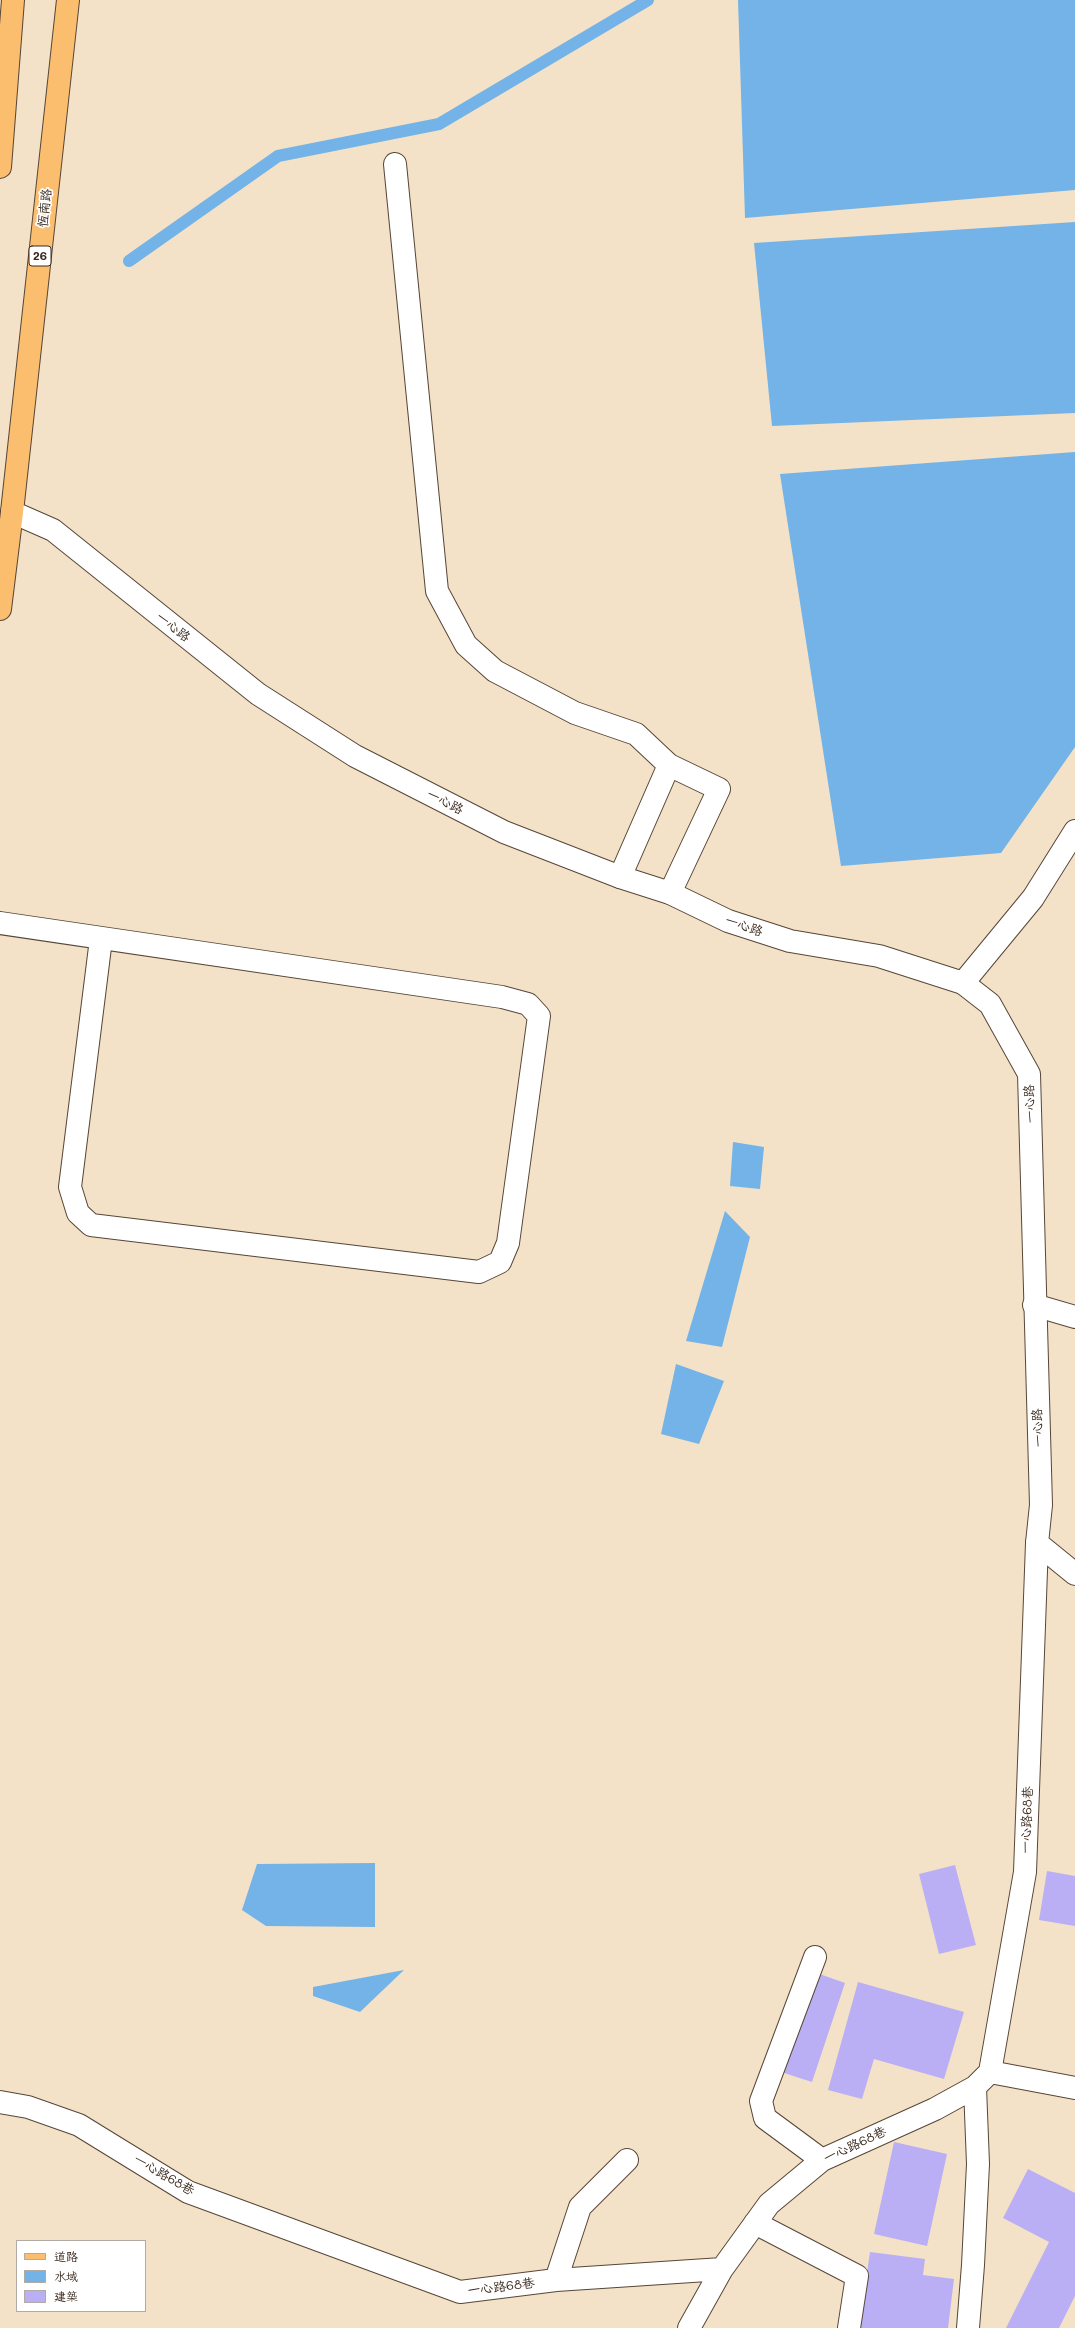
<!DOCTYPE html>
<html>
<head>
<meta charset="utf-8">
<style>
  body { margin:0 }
  #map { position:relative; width:1075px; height:2328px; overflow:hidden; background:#f3e2c7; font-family:Mali,"LXGW WenKai TC",sans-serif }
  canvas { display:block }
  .legend { position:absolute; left:16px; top:2240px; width:130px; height:72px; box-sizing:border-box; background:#fff; border:1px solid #b1aaa5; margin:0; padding:5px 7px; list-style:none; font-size:12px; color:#3b2a1e }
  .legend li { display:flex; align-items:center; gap:8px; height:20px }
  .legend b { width:20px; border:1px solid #b1aaa5 }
</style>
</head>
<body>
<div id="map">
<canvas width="1075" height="2328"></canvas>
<ul class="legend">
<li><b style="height:5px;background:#fbbd6e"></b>道路</li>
<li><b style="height:11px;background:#73b3e7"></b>水域</li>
<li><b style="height:11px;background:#baaff5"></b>建築</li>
</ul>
</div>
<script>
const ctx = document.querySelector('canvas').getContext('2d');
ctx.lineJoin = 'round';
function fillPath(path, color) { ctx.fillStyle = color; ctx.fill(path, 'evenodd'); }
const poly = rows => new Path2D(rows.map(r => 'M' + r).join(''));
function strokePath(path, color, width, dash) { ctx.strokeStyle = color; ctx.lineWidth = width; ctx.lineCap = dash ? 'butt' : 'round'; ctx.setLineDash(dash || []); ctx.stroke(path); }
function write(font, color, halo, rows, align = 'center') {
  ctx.font = font + ' Mali,"LXGW WenKai TC",sans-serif'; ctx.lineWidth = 3.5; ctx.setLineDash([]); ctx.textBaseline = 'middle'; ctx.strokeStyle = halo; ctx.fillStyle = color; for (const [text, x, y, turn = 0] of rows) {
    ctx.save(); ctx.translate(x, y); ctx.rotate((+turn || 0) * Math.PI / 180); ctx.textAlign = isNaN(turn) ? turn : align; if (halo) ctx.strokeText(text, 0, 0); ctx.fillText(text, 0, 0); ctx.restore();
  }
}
fillPath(poly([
  [738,0,1075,0,1075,190,745,218],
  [1075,222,1075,413,772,426,754,243],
  [1075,452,1075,747,1001,853,841,866,780,474],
  [733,1142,764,1147,760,1189,730,1186],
  [725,1211,750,1237,722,1347,686,1341],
  [676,1364,724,1381,699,1444,661,1434],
  [375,1863,375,1927,266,1926,242,1910,257,1864],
  [404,1970,360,2012,313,1996,313,1987]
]), '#73b3e7');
strokePath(poly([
  [129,261,278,156,439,124,648,0]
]), '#73b3e7', 12);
fillPath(poly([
  [955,1865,976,1945,939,1954,919,1874],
  [1047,1871,1075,1876,1075,1926,1039,1920],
  [814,1972,845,1983,812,2082,781,2072],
  [858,1982,964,2012,944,2079,874,2059,862,2099,828,2090],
  [894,2142,947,2154,927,2246,874,2234],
  [1028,2169,1075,2193,1075,2296,1059,2328,1006,2328,1049,2242,1003,2218],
  [870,2252,925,2259,923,2275,954,2279,948,2328,859,2328]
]), '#baaff5');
const service = poly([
  [395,164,437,591,466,645,495,671,575,713,636,734,669,765,620,877],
  [669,765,719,789,670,893],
  [0,923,502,997,528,1004,539,1016,508,1243,500,1262,479,1272,91,1225,78,1213,70,1187,101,939],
  [963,983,1033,898,1075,831],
  [1034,1305,1075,1317],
  [815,1957,761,2101,765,2118,822,2160],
  [990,2072,1075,2088],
  [975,2087,990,2072,1025,1872,1037,1543],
  [0,2102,28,2107,79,2125,188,2192,460,2292,556,2280,722,2269,769,2204,822,2160,935,2109,975,2087,978,2164,973,2265,968,2328],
  [755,2223,857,2276,849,2328],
  [556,2280,580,2207,627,2160],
  [689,2328,722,2269]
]);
const minor = poly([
  [12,512,53,530,258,694,355,756,504,832,620,877,670,893,728,921,790,941,879,956,963,983,990,1004,1029,1074,1041,1505,1037,1543,1075,1574]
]);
const primary = poly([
  [0,167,13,0],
  [0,609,12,512,68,0]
]);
strokePath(service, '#574637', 24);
strokePath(minor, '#574637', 24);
strokePath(primary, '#574637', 24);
strokePath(service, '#fff', 22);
strokePath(minor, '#fff', 22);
strokePath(primary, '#fbbd6e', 22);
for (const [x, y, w] of [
  [40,256,22]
]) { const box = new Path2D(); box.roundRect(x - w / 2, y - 10, w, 20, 3); ctx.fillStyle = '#fff'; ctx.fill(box); strokePath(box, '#3b2a1e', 1); }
write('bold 12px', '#3b2a1e', null, [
  ["26",40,256]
]);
write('13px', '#3b2a1e', '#fff', [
  ["恆南路",45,208,-84],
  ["一心路",173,627,38],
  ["一心路",445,802,27],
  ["一心路",744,926,19],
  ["一心路",1030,1104,-92],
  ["一心路",1038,1428,-92],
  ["一心路68巷",1027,1820,-88],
  ["一心路68巷",855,2145,-25],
  ["一心路68巷",164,2175,30],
  ["一心路68巷",501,2287,-7]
]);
</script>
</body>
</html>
